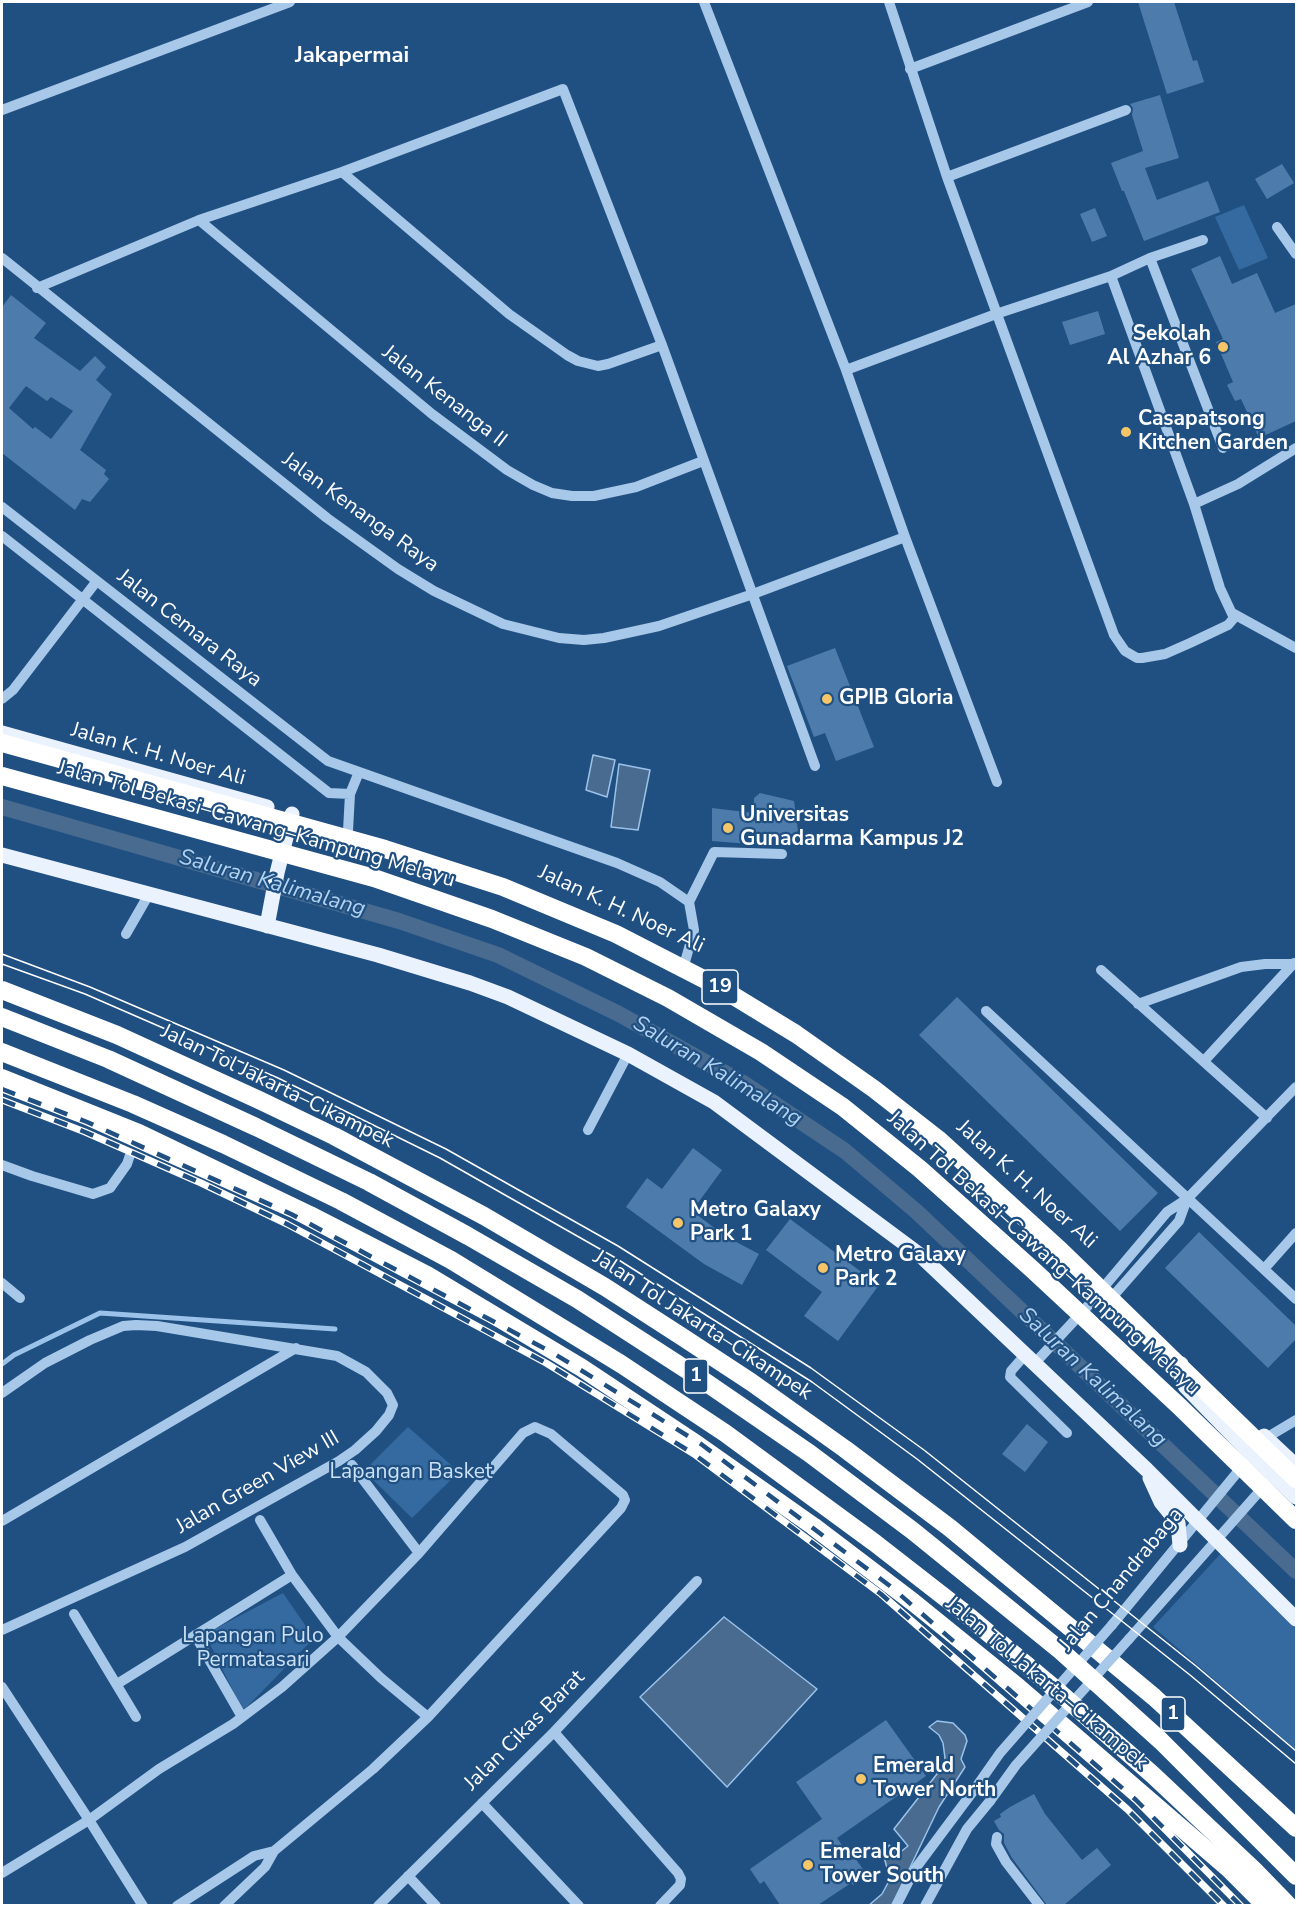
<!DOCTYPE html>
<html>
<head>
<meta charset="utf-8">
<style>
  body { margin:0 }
  #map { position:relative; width:1298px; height:1907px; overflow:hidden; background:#205082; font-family:"Nunito Sans",sans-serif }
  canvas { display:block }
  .frame { position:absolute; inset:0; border:3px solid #fff; pointer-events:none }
</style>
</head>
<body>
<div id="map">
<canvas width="1298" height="1907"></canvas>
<div class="frame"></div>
</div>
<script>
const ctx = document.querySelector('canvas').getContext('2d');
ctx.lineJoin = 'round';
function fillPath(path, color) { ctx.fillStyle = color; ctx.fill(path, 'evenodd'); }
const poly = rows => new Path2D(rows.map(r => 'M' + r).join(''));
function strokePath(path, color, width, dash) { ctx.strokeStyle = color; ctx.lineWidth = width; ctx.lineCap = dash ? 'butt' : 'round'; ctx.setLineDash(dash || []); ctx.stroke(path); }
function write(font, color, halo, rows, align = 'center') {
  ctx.font = font + ' "Nunito Sans",sans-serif'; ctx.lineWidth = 4.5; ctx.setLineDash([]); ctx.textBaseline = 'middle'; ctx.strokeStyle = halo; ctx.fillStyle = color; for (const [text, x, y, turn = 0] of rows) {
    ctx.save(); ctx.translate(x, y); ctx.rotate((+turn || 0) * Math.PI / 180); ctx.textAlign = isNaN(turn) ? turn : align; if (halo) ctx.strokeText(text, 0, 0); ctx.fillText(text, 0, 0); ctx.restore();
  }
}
fillPath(poly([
  [1244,205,1268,258,1239,270,1215,217],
  [408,1427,459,1472,412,1518,364,1471],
  [1225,1549,1296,1622,1296,1750,1153,1627],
  [283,1593,314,1638,243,1711,205,1634]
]), '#346aa0');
const water = poly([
  [593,755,615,760,607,797,586,790,593,755],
  [619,764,650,770,638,830,611,827,619,764],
  [724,1617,817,1689,727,1787,640,1697,724,1617],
  [937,1721,953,1723,965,1735,967,1741,961,1759,965,1767,939,1807,892,1905,868,1906,882,1894,890,1879,884,1857,889,1845,898,1854,908,1846,894,1829,944,1765,945,1758,943,1743,939,1735,929,1727,937,1721]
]);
fillPath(water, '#486b8f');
strokePath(water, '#9bc3ea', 1.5);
strokePath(poly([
  [2,1364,14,1355,100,1313,335,1329]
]), '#9bc3ea', 5);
strokePath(poly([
  [2,807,399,921,498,955,619,1014,743,1083,845,1151,917,1212,1296,1571]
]), '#486b8f', 16);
fillPath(poly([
  [1138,2,1174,2,1193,61,1197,60,1204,82,1167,94],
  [1160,95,1179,158,1145,168,1157,200,1208,181,1220,212,1144,241,1124,191,1122,191,1111,163,1143,151,1132,115,1133,108,1130,104],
  [1282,164,1294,183,1267,199,1255,179],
  [1095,208,1107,236,1092,242,1080,214],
  [1220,256,1232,284,1257,273,1275,313,1296,304,1296,421,1259,438,1241,399,1235,401,1227,385,1233,382,1216,342,1223,339,1191,269],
  [11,295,46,323,34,338,80,371,95,356,106,367,96,380,112,394,80,450,106,470,104,474,109,479,90,502,82,499,75,510,2,453,2,307],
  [26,386,47,401,51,397,73,411,51,439,35,427,33,429,9,408],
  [1098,311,1105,334,1070,345,1062,322],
  [835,648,874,747,836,761,825,733,814,737,787,666],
  [760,793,794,801,798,831,775,843,775,846,712,841,712,808,754,813,754,798],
  [957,997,1158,1193,1120,1231,919,1035],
  [693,1148,722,1170,692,1211,725,1236,759,1254,742,1285,704,1264,626,1207,647,1178,662,1189],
  [790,1219,879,1285,838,1341,804,1316,822,1292,766,1250],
  [1199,1232,1296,1326,1296,1339,1268,1368,1165,1268],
  [1027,1424,1048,1442,1025,1472,1002,1454],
  [886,1720,926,1776,837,1838,852,1860,855,1858,867,1875,853,1885,851,1883,818,1905,780,1905,764,1881,760,1884,750,1869,822,1819,796,1782],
  [1034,1794,1045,1814,1082,1860,1097,1848,1111,1865,1064,1905,1047,1905,1012,1858,1004,1843,1004,1834,999,1830,994,1821,1001,1817,1000,1814,1010,1807]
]), '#4d7cac');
strokePath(poly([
  [704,2,846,370,905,537,997,782],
  [889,2,947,177,1114,635,1125,651,1137,658,1142,658,1165,654,1190,643,1228,625,1234,618,1220,588,1194,504,1111,276],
  [910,69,1088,2],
  [2,110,290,2],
  [342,172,509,314,567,355,578,361,598,366,608,364,662,345],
  [947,177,1126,110],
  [199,220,432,414,507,470,533,485,552,493,572,496,594,496,636,487,703,461],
  [1277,227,1296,254],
  [2,258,327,518,398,569,434,591,503,624,559,638,584,640,604,638,659,626,753,594,905,537],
  [1150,258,1223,448],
  [37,288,199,220,342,172,563,89,662,345,815,766],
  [846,370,996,314,1111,276,1150,258,1203,240],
  [1194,504,1238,484,1296,448],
  [2,507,328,761,617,863,660,882,689,902,694,930,685,962],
  [2,536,329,793,350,794],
  [1232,613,1296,648],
  [2,699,13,690,96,582],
  [348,831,350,794,359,772],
  [689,902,714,852,782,854],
  [126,934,149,894],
  [1101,970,1267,1118],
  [1138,1004,1241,967,1265,964,1293,964],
  [986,1011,1296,1299],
  [1204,1061,1294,963],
  [588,1130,628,1054],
  [2,1165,32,1176,93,1194,110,1188,127,1164,130,1155],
  [1264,1269,1296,1233],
  [2,1283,20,1298],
  [1114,1295,1179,1221,1187,1199],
  [1025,1355,1011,1371,1010,1377,1067,1433],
  [1034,1364,1086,1308,1167,1212,1187,1199,1296,1087],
  [2,1393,45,1363,90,1340,123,1326,136,1325,157,1326,337,1356,366,1372,387,1393,393,1405,389,1415,376,1431,355,1450,339,1461,185,1547,2,1630],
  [1266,1438,1296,1420],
  [352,1465,419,1553],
  [260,1520,292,1575,338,1637,381,1678,428,1717],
  [2,1521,296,1348],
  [74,1614,136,1717],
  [1112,1625,1245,1463],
  [195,1635,242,1717],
  [1129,1639,1266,1484],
  [117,1684,292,1575],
  [2,1687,89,1820,143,1906],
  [554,1732,678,1873,681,1879,680,1885,660,1906],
  [482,1803,579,1906],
  [997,1837,996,1844,1006,1862,1040,1906],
  [2,1873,89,1820,159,1769,233,1724,282,1687,338,1637,419,1553,523,1433,535,1427,551,1434,623,1495,625,1500,621,1508,428,1717,373,1769,274,1851,265,1867,224,1906],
  [408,1876,436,1906],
  [177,1906,254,1856,274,1851],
  [378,1906,554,1732,697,1581],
  [896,1906,915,1869,974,1790],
  [925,1906,967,1829,990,1801]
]), '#a7c8e8', 10);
strokePath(poly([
  [2,733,267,807],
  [2,855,378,955,470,983,508,997,628,1054,714,1102,920,1255,1147,1470,1296,1619],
  [267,926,277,873,292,814],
  [1181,1364,1185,1386,1252,1455,1296,1497],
  [1264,1436,1296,1466],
  [1150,1478,1161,1502,1178,1523,1180,1545]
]), '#eaf2fe', 15);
strokePath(poly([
  [2,990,117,1035,259,1100,334,1136,484,1216,605,1287,684,1338,751,1382,845,1449,950,1528,1154,1697,1296,1828],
  [2,1078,139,1133,310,1215,427,1275,582,1368,698,1445,813,1526,913,1602,1018,1687,1229,1869,1266,1906]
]), '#fff', 18);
strokePath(poly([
  [2,954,90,987,284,1070,446,1149,618,1246,811,1368,924,1450,1196,1666,1296,1751],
  [2,964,85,994,278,1078,440,1158,614,1257,812,1382,917,1459,1190,1675,1296,1764]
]), '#fff', 1.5);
const rail = poly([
  [2,1089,87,1122,291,1214,553,1353,701,1444,890,1586,1136,1800,1241,1906],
  [2,1100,85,1132,201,1183,287,1224,546,1363,694,1454,881,1594,1127,1809,1224,1906]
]);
strokePath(rail, '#fff', 7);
strokePath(rail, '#205082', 4.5, [14]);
strokePath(poly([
  [974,1790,1000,1753,1112,1625],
  [990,1801,1016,1765,1129,1639]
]), '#a7c8e8', 10);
strokePath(poly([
  [2,743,385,849,503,887,616,934,719,987,796,1034,874,1089,938,1139,1061,1251,1296,1479],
  [2,776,374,878,492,919,586,957,668,998,761,1052,843,1107,920,1169,1033,1270,1180,1407,1296,1520],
  [2,1017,108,1059,256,1127,369,1182,468,1236,577,1299,704,1381,809,1453,913,1531,1061,1651,1161,1741,1296,1876],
  [2,1052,133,1104,223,1144,341,1201,451,1260,621,1364,725,1433,875,1543,961,1610,1061,1694,1153,1775,1254,1870,1289,1906]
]), '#fff', 18);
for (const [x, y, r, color] of [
  [1223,347,6,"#f5c668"],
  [1126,432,6,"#f5c668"],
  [827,699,6,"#f5c668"],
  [728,828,6,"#f5c668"],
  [678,1223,6,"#f5c668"],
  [823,1268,6,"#f5c668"],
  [861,1779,6,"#f5c668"],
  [808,1865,6,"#f5c668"]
]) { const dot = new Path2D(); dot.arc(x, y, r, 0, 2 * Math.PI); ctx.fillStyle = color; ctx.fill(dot); strokePath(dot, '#205082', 2); }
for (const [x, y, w] of [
  [720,987,36],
  [696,1376,24],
  [1173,1714,24]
]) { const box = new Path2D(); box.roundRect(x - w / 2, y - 17, w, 34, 4.5); ctx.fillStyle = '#205082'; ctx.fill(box); strokePath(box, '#fff', 1.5); }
write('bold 20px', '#fff', null, [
  ["19",720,987],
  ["1",696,1376],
  ["1",1173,1714]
]);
write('bold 21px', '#fff', '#205082', [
  ["Sekolah",1211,335,"right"],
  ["Al Azhar 6",1211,359,"right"],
  ["Casapatsong",1138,420],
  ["Kitchen Garden",1138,444],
  ["GPIB Gloria",839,699],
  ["Universitas",740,816],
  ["Gunadarma Kampus J2",740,840],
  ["Metro Galaxy",690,1211],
  ["Park 1",690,1235],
  ["Metro Galaxy",835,1256],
  ["Park 2",835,1280],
  ["Emerald",873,1767],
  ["Tower North",873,1791],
  ["Emerald",820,1853],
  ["Tower South",820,1877]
], 'left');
write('21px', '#fff', '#205082', [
  ["Jalan Kenanga II",444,397,38],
  ["Jalan Kenanga Raya",360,513,36],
  ["Jalan Cemara Raya",189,629,38],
  ["Jalan K. H. Noer Ali",158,755,16],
  ["Jalan Tol Bekasi–Cawang–Kampung Melayu",256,825,16],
  ["Jalan K. H. Noer Ali",621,910,25],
  ["Jalan Tol Jakarta–Cikampek",277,1087,26],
  ["Jalan K. H. Noer Ali",1026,1185,42],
  ["Jalan Tol Bekasi–Cawang–Kampung Melayu",1043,1254,42],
  ["Jalan Tol Jakarta–Cikampek",702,1326,33],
  ["Jalan Green View III",258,1483,-30],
  ["Jalan Chandrabaga",1122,1580,-50],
  ["Jalan Tol Jakarta–Cikampek",1046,1684,40],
  ["Jalan Cikas Barat",525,1731,-45]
]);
write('21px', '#cbe1f6', '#205082', [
  ["Lapangan Basket",411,1473],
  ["Lapangan Pulo",253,1637],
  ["Permatasari",253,1661]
]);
write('bold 22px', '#fff', '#205082', [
  ["Jakapermai",352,57]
]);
write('italic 22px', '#b2d2f0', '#205082', [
  ["Saluran Kalimalang",272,884,16],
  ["Saluran Kalimalang",717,1072,31],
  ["Saluran Kalimalang",1092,1378,43]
]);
</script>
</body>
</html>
